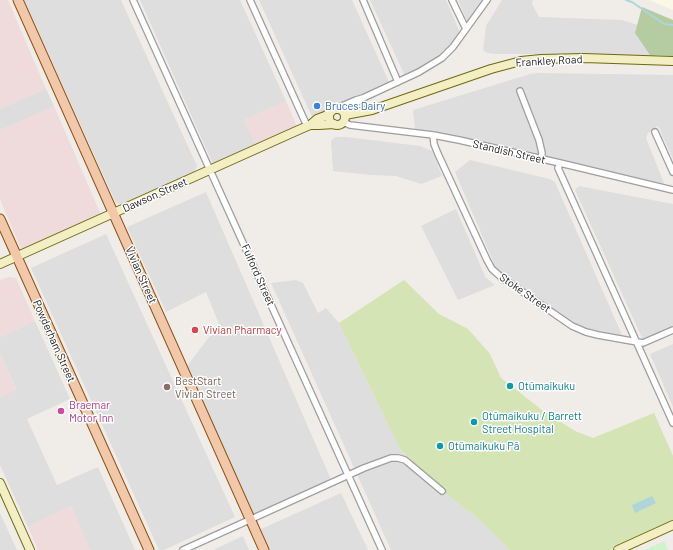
<!DOCTYPE html>
<html>
<head>
<meta charset="utf-8">
<style>
  body { margin:0 }
  canvas { display:block; background:#f0ece8 }
</style>
</head>
<body>
<canvas width="673" height="550"></canvas>
<script>
const ctx = document.querySelector('canvas').getContext('2d');
ctx.lineJoin = 'round';
function fillPath(path, color) { ctx.fillStyle = color; ctx.fill(path, 'evenodd'); }
const poly = rows => new Path2D(rows.map(r => 'M' + r).join(''));
function strokePath(path, color, width, dash) { ctx.strokeStyle = color; ctx.lineWidth = width; ctx.lineCap = dash ? 'butt' : 'round'; ctx.setLineDash(dash || []); ctx.stroke(path); }
function write(font, color, halo, rows, align = 'center') {
  ctx.font = font + ' Barlow,sans-serif'; ctx.lineWidth = 3; ctx.setLineDash([]); ctx.textBaseline = 'middle'; ctx.strokeStyle = halo; ctx.fillStyle = color; for (const [text, x, y, turn = 0] of rows) {
    ctx.save(); ctx.translate(x, y); ctx.rotate((+turn || 0) * Math.PI / 180); ctx.textAlign = isNaN(turn) ? turn : align; if (halo) ctx.strokeText(text, 0, 0); ctx.fillText(text, 0, 0); ctx.restore();
  }
}
fillPath(poly([
  [24,0,121,0,197,166,194,173,121,204,116,203],
  [140,0,240,0,286,101,244,120,257,148,215,164,212,162],
  [259,0,352,0,389,82,312,117],
  [370,0,446,0,461,35,441,60,405,76],
  [458,0,486,0,469,25],
  [502,0,533,0,532,4,539,17,622,20,647,28,655,56,569,54,496,54,487,53,483,50,486,26],
  [540,73,673,75,673,159,658,126,648,133,646,138,664,183,659,185,415,129,413,110,530,74],
  [335,137,346,137,420,146,432,151,442,176,421,184,396,176,371,175,333,171,331,141],
  [470,160,550,179,555,182,622,335,616,339,605,339,586,334,498,273,455,172],
  [579,186,673,204,673,326,643,340,575,190],
  [206,192,332,482,252,516,187,366,219,324,206,292,166,312,127,227],
  [456,209,484,274,486,278,495,285,458,300,421,226],
  [106,234,235,517,164,550,159,550,31,268],
  [296,280,303,283,318,313,326,308,339,323,400,449,445,493,476,517,510,550,391,550,271,283],
  [35,321,70,399,27,419,57,485,98,467,135,550,90,550,71,506,28,527,0,465,0,397,16,389,0,353,0,337],
  [673,344,673,407,650,354],
  [341,493,368,550,270,550,261,529],
  [0,513,17,550,0,550],
  [243,536,249,550,213,550]
]), '#dfdede');
fillPath(poly([
  [0,0,8,0,46,89,0,109],
  [286,101,298,129,257,148,244,120],
  [54,106,101,215,22,251,0,199,0,130],
  [9,277,16,278,35,321,0,337,0,280],
  [0,353,16,390,0,397],
  [71,506,90,550,38,550,28,527]
]), '#efdadc');
fillPath(poly([
  [649,0,673,0,673,10]
]), '#fcf8e6');
fillPath(poly([
  [404,280,439,314,468,329,490,354,501,378,542,410,575,431,593,438,654,413,673,456,673,521,611,550,510,550,476,517,445,493,400,449,339,323]
]), '#d4e4b4');
fillPath(poly([
  [642,7,673,20,673,56,650,55,635,33]
]), '#b5cba2');
fillPath(poly([
  [664,541,668,550,645,550]
]), '#cff4cb');
fillPath(poly([
  [46,89,54,106,0,130,0,109]
]), '#ddd');
fillPath(poly([
  [652,496,656,503,635,513,632,505]
]), '#aed6d9');
strokePath(poly([
  [626,0,632,2,664,24,673,25]
]), '#aed6d9', 2);
const street = poly([
  [133,0,382,550],
  [250,0,307,126],
  [363,0,398,82],
  [452,0,466,29],
  [520,91,539,140,542,153,541,159],
  [335,109,356,100,363,98,419,72,442,58,453,47,487,0],
  [344,113,360,100],
  [343,122,350,125,433,135,459,140,560,163,673,190],
  [655,132,673,172],
  [433,135,434,144,438,154,487,260,492,269,501,277,572,326,586,332,598,335,643,343,673,330],
  [560,163,558,168,673,423],
  [183,550,364,468,391,458,398,458,405,460,442,491]
]);
const secondary = poly([
  '329 117a8 8 0 1 1 16 0a8 8 0 1 1-16 0Z',
  [345,115,372,110,491,69,521,61,541,59,584,58,673,61],
  [310,125,319,125,334,124],
  [0,264,294,132,310,125,317,119,325,116,331,112],
  [0,483,30,550],
  [618,550,673,525]
]);
const primary = poly([
  [18,0,264,550],
  [0,219,149,550]
]);
strokePath(street, '#9e9e9e', 8);
strokePath(secondary, '#6e6911', 10);
strokePath(primary, '#8d4f11', 11);
strokePath(street, '#fff', 5.5);
strokePath(secondary, '#f3eec3', 8);
strokePath(primary, '#f2c8ab', 9);
for (const [x, y, r, color] of [
  [317,106,4,"#3f7fe0"],
  [195,330,4,"#e0444e"],
  [510,386,4,"#0f9aa8"],
  [167,387,4,"#8d6e63"],
  [61,411,4,"#d1479c"],
  [474,422,4,"#0f9aa8"],
  [440,446,4,"#0f9aa8"]
]) { const dot = new Path2D(); dot.arc(x, y, r, 0, 2 * Math.PI); ctx.fillStyle = color; ctx.fill(dot); strokePath(dot, '#fff', 1.5); }
write('11px', '#212121', '#fff', [
  ["Frankley Road",549,61,-3],
  ["Standish Street",509,152,13],
  ["Dawson Street",155,195,-24],
  ["Vivian Street",141,275,66],
  ["Fulford Street",258,275,66],
  ["Stoke Street",525,293,35],
  ["Powderham Street",54,341,66]
]);
write('11px', '#366cbe', '#fff', [
  ["Bruces Dairy",325,106]
], 'left');
write('11px', '#be3a42', '#fff', [
  ["Vivian Pharmacy",203,330]
], 'left');
write('11px', '#785e54', '#fff', [
  ["BestStart",175,381],
  ["Vivian Street",175,394]
], 'left');
write('11px', '#0d838f', '#fff', [
  ["Otūmaikuku",518,386],
  ["Otūmaikuku / Barrett",482,416],
  ["Street Hospital",482,429],
  ["Otūmaikuku Pā",448,446]
], 'left');
write('11px', '#b23c85', '#fff', [
  ["Braemar",69,405],
  ["Motor Inn",69,418]
], 'left');
</script>
</body>
</html>
